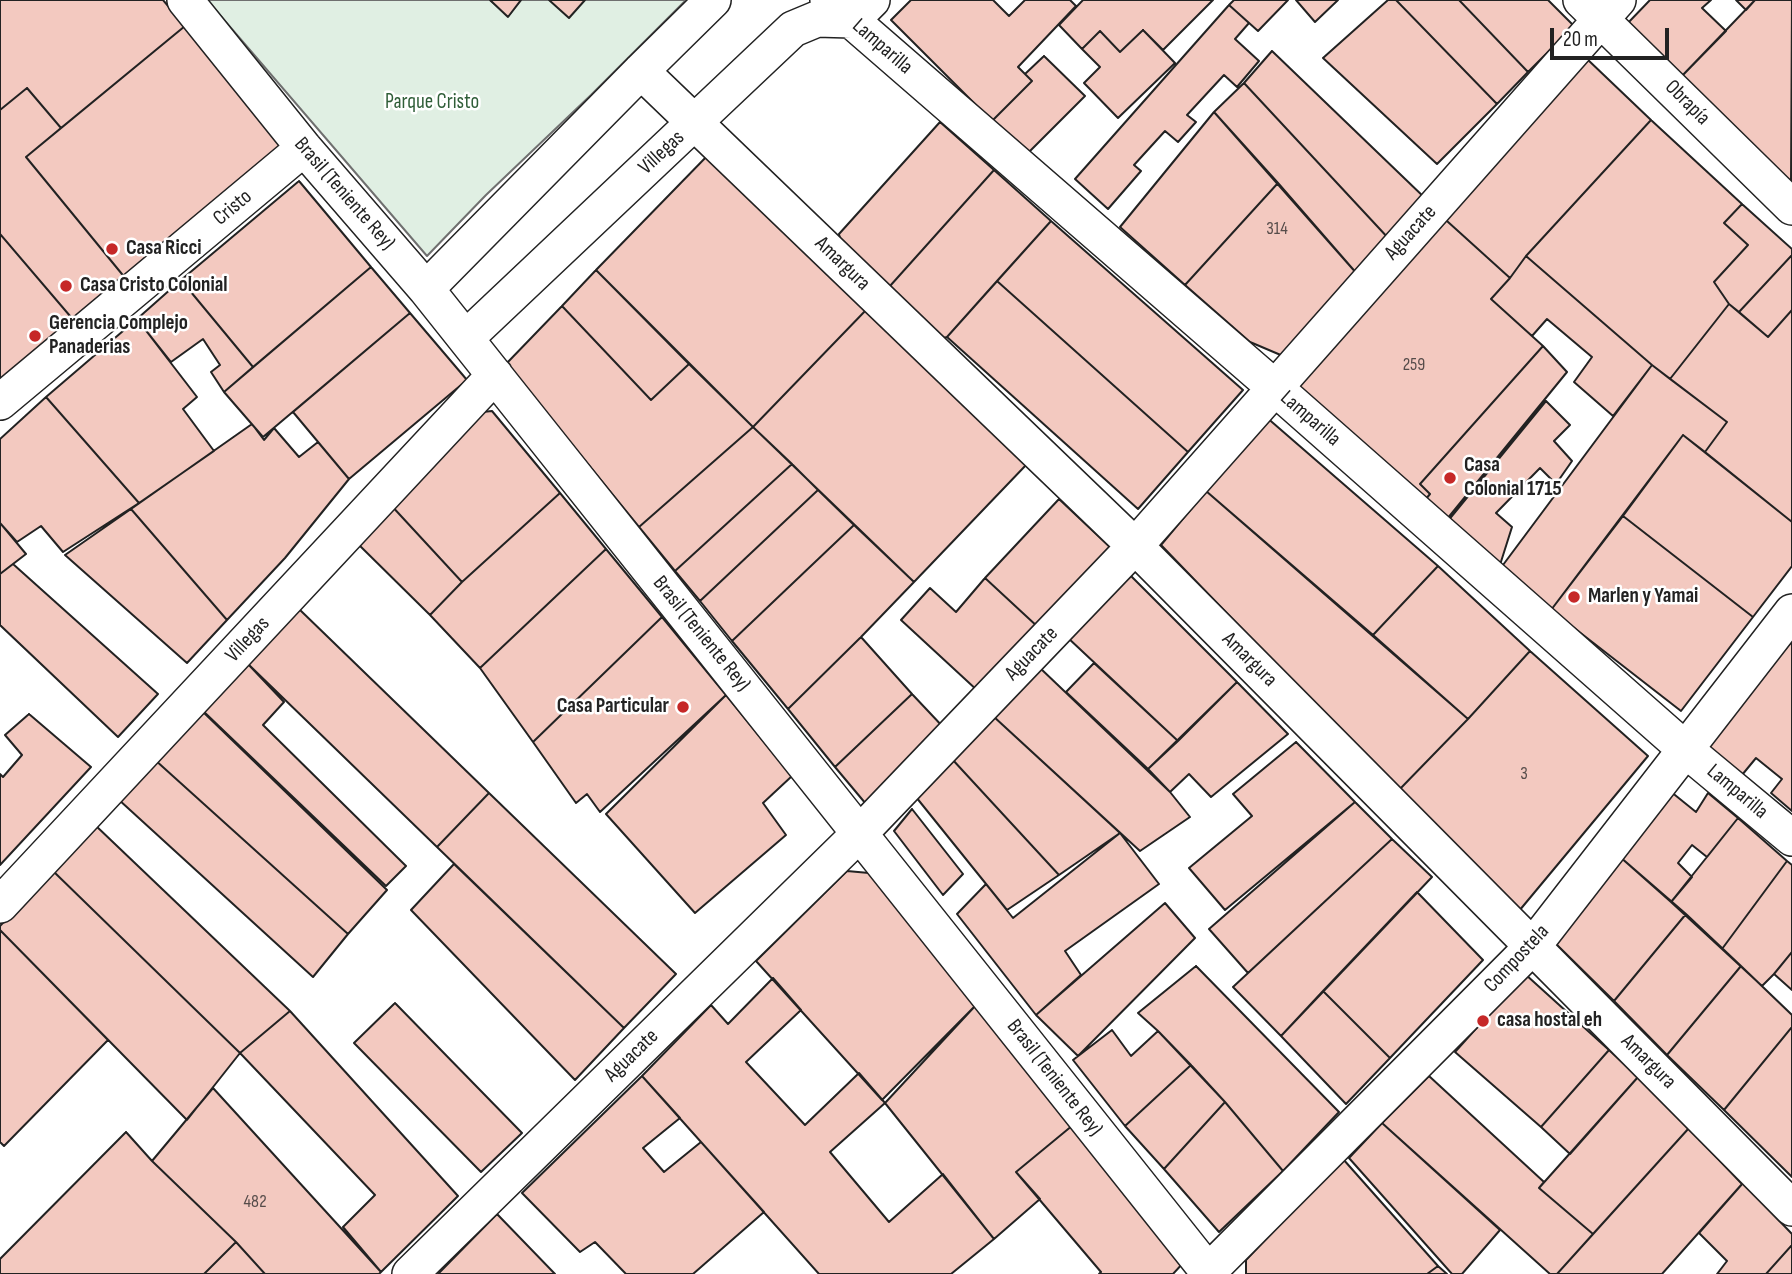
<!DOCTYPE html>
<html>
<head>
<meta charset="utf-8">
<style>
  body { margin:0 }
  #map { position:relative; width:1792px; height:1274px; overflow:hidden; background:#fff; font-family:"Sofia Sans Condensed",sans-serif }
  canvas { display:block }
  .scale { position:absolute; left:1550px; top:28px; width:119px; height:32px; box-sizing:border-box; border:4px solid #222; border-top:0; padding-left:9px; font-size:21px; line-height:24px; white-space:nowrap; color:#222; -webkit-text-stroke:5px #fff; paint-order:stroke }
</style>
</head>
<body>
<div id="map">
<canvas width="1792" height="1274"></canvas>
<div class="scale">20 m</div>
</div>
<script>
const ctx = document.querySelector('canvas').getContext('2d');
ctx.lineJoin = 'round';
function fillPath(path, color) { ctx.fillStyle = color; ctx.fill(path, 'evenodd'); }
const poly = rows => new Path2D(rows.map(r => 'M' + r).join(''));
function strokePath(path, color, width, dash) { ctx.strokeStyle = color; ctx.lineWidth = width; ctx.lineCap = dash ? 'butt' : 'round'; ctx.setLineDash(dash || []); ctx.stroke(path); }
function write(font, color, halo, rows, align = 'center') {
  ctx.font = font + ' "Sofia Sans Condensed",sans-serif'; ctx.lineWidth = 5; ctx.setLineDash([]); ctx.textBaseline = 'middle'; ctx.strokeStyle = halo; ctx.fillStyle = color; for (const [text, x, y, turn = 0] of rows) {
    ctx.save(); ctx.translate(x, y); ctx.rotate((+turn || 0) * Math.PI / 180); ctx.textAlign = isNaN(turn) ? turn : align; if (halo) ctx.strokeText(text, 0, 0); ctx.fillText(text, 0, 0); ctx.restore();
  }
}
const green = poly([
  [207,0,490,0,508,16,521,0,686,0,591,95,486,195,427,256,207,0]
]);
fillPath(green, '#e0efe3');
strokePath(green, '#6f6f6f', 2);
const building = poly([
  [0,0,163,0,185,26,61,128,27,88,0,110,0,0],
  [490,0,521,0,508,17,490,0],
  [549,0,585,0,569,18,549,0],
  [911,0,993,0,1009,16,1025,0,1070,0,1076,6,1018,67,1032,81,992,121,891,20,911,0],
  [1083,0,1213,0,1163,50,1143,30,1120,52,1100,31,1082,49,1059,25,1083,0],
  [1234,0,1288,0,1258,31,1229,5,1234,0],
  [1296,0,1338,0,1315,22,1296,0],
  [1388,0,1396,0,1497,104,1437,164,1323,58,1388,0],
  [1396,0,1459,0,1528,72,1497,104,1396,0],
  [1459,0,1548,0,1574,26,1528,72,1459,0],
  [1650,0,1711,0,1702,8,1726,31,1680,78,1626,25,1650,0],
  [1736,0,1755,0,1746,10,1736,0],
  [1755,0,1792,0,1791,183,1680,78,1755,0],
  [1229,5,1249,23,1235,39,1259,61,1237,87,1224,75,1187,115,1196,122,1178,142,1165,131,1134,165,1141,171,1108,209,1075,179,1229,5],
  [185,26,285,148,126,279,26,157,185,26],
  [1143,30,1175,63,1118,118,1084,83,1100,67,1082,49,1100,31,1120,52,1143,30],
  [1272,51,1427,200,1390,240,1244,83,1272,51],
  [1044,56,1085,96,1026,155,992,121,1032,81,1025,74,1044,56],
  [1586,58,1651,120,1526,256,1510,278,1437,212,1586,58],
  [1244,83,1390,240,1358,275,1214,112,1244,83],
  [27,88,61,128,26,157,126,279,76,323,0,234,0,110,27,88],
  [1214,112,1278,183,1185,285,1120,227,1214,112],
  [1651,120,1742,204,1724,223,1748,245,1714,282,1729,304,1670,379,1652,365,1526,256,1651,120],
  [940,122,994,170,890,286,876,287,843,251,839,234,940,122],
  [710,153,867,309,753,427,596,270,710,153],
  [994,170,1051,221,947,337,937,340,894,299,890,286,994,170],
  [299,181,371,267,253,367,181,280,299,181],
  [1278,183,1358,275,1283,356,1250,342,1185,285,1278,183],
  [1742,204,1792,249,1792,255,1739,312,1729,304,1714,282,1748,245,1724,223,1742,204],
  [1437,212,1510,278,1491,299,1543,346,1420,484,1430,494,1421,505,1285,384,1437,212],
  [1051,221,1243,390,1188,452,997,281,1051,221],
  [0,234,76,323,0,389,0,234],
  [1792,255,1792,310,1768,337,1739,312,1792,255],
  [1526,256,1652,365,1613,416,1574,382,1592,357,1547,319,1532,336,1491,299,1510,278,1526,256],
  [371,267,410,313,263,437,224,392,371,267],
  [596,270,689,364,651,400,562,306,596,270],
  [181,280,253,367,224,392,211,372,220,365,203,339,171,362,137,319,181,280],
  [997,281,1188,452,1138,509,947,337,997,281],
  [1729,304,1768,337,1792,310,1792,522,1705,452,1727,422,1670,379,1729,304],
  [562,306,651,400,689,364,753,427,639,527,506,364,562,306],
  [867,309,1027,464,914,582,753,427,867,309],
  [410,313,467,380,349,479,293,412,410,313],
  [137,319,197,397,183,409,214,451,139,503,46,397,137,319],
  [1543,346,1567,372,1443,524,1421,505,1430,494,1420,484,1543,346],
  [1652,365,1727,422,1705,452,1683,435,1551,610,1500,569,1652,365],
  [46,397,139,503,63,552,41,526,17,542,0,523,0,439,46,397],
  [1546,401,1570,425,1554,441,1572,461,1556,484,1540,468,1496,513,1512,527,1499,568,1447,522,1546,401],
  [492,411,560,493,462,582,389,503,473,413,492,411],
  [1265,416,1438,566,1373,635,1206,491,1265,416],
  [252,424,264,440,274,428,299,457,318,442,349,479,285,558,227,620,131,509,252,424],
  [753,427,792,464,675,571,639,527,753,427],
  [1683,435,1792,522,1792,566,1753,617,1623,516,1683,435],
  [792,464,818,490,700,601,675,571,792,464],
  [818,490,854,525,732,641,700,601,818,490],
  [1206,491,1468,719,1398,791,1161,545,1206,491],
  [560,493,606,549,480,668,430,615,462,582,560,493],
  [1059,499,1112,549,1039,628,985,578,1059,499],
  [389,503,462,582,430,615,355,541,389,503],
  [131,509,227,620,187,663,65,555,131,509],
  [1623,516,1753,617,1681,711,1551,610,1623,516],
  [0,523,26,554,0,574,0,523],
  [854,525,914,582,861,637,788,709,732,641,854,525],
  [606,549,662,617,533,742,480,668,606,549],
  [13,564,158,694,118,737,0,625,0,574,13,564],
  [1438,566,1530,651,1468,719,1373,635,1438,566],
  [1131,576,1237,682,1178,741,1067,637,1131,576],
  [985,578,1039,628,979,692,901,620,930,588,956,612,985,578],
  [299,609,489,793,437,847,247,663,299,609],
  [662,617,726,695,600,812,587,794,576,803,533,742,662,617],
  [861,637,912,694,835,767,788,709,861,637],
  [1792,641,1792,811,1771,793,1782,779,1756,758,1742,775,1706,745,1792,641],
  [1530,651,1648,756,1519,911,1398,791,1468,719,1530,651],
  [247,663,284,702,263,725,406,866,386,886,201,709,247,663],
  [1094,663,1178,741,1148,769,1066,692,1094,663],
  [1039,667,1170,792,1190,817,1140,851,993,716,1039,667],
  [1237,682,1288,734,1211,797,1189,774,1170,792,1148,769,1237,682],
  [912,694,945,729,866,804,835,767,912,694],
  [726,695,792,776,763,803,786,835,695,913,606,814,726,695],
  [200,709,387,890,348,934,154,759,200,709],
  [29,714,91,767,0,865,0,774,3,777,22,755,5,735,29,714],
  [993,716,1120,833,1059,875,952,759,993,716],
  [1296,742,1355,802,1225,910,1189,868,1252,816,1233,794,1296,742],
  [154,759,348,934,313,977,118,799,154,759],
  [952,759,1059,875,1007,910,916,797,952,759],
  [1670,791,1696,812,1708,793,1738,818,1707,857,1692,845,1678,863,1692,877,1671,902,1619,856,1670,791],
  [489,793,676,974,624,1028,437,847,489,793],
  [1355,802,1392,839,1248,973,1209,929,1355,802],
  [912,809,963,874,943,895,894,831,912,809],
  [1738,818,1787,861,1722,949,1671,902,1738,818],
  [94,824,290,1011,240,1053,52,870,94,824],
  [1120,833,1159,884,1065,951,1081,975,1036,1015,957,914,986,884,1013,918,1120,833],
  [1392,839,1432,877,1281,1036,1233,987,1392,839],
  [1619,856,1686,914,1614,1001,1553,941,1619,856],
  [1787,861,1792,865,1792,952,1774,974,1762,986,1722,949,1787,861],
  [454,864,624,1028,575,1080,411,910,454,864],
  [52,870,240,1053,187,1120,0,930,0,926,52,870],
  [847,871,869,873,976,1005,882,1100,756,961,847,871],
  [1417,892,1483,960,1390,1058,1323,991,1417,892],
  [1165,903,1195,938,1078,1056,1036,1015,1165,903],
  [1686,914,1741,966,1667,1055,1614,1001,1686,914],
  [0,930,108,1040,4,1146,0,1142,0,930],
  [1792,952,1792,990,1774,974,1792,952],
  [1196,966,1339,1112,1283,1171,1225,1102,1158,1031,1138,1013,1196,966],
  [1741,966,1792,1015,1792,1027,1724,1110,1667,1055,1741,966],
  [1525,974,1609,1050,1541,1127,1455,1052,1525,974],
  [773,978,801,1010,746,1062,805,1125,859,1073,885,1103,830,1152,889,1222,943,1174,994,1239,951,1274,819,1274,642,1076,711,1005,728,1024,773,978],
  [1323,991,1390,1058,1346,1104,1281,1036,1323,991],
  [395,1003,522,1133,481,1172,354,1043,395,1003],
  [976,1005,1073,1125,1016,1172,1040,1199,994,1239,885,1103,976,1005],
  [290,1011,458,1196,381,1272,343,1227,375,1195,240,1053,290,1011],
  [1792,1027,1792,1177,1724,1110,1792,1027],
  [1112,1030,1131,1056,1158,1031,1191,1065,1125,1126,1073,1060,1112,1030],
  [1609,1050,1638,1077,1570,1154,1541,1127,1609,1050],
  [1191,1065,1225,1102,1164,1169,1125,1126,1191,1065],
  [642,1076,680,1118,643,1148,664,1172,701,1142,764,1212,693,1274,626,1274,595,1242,580,1252,522,1193,642,1076],
  [1429,1076,1544,1182,1539,1188,1593,1234,1557,1274,1550,1274,1382,1123,1429,1076],
  [1638,1077,1689,1128,1593,1234,1539,1188,1638,1077],
  [213,1088,381,1272,379,1274,265,1274,236,1242,152,1161,213,1088],
  [1225,1102,1283,1171,1219,1232,1164,1169,1225,1102],
  [1382,1123,1500,1230,1462,1274,1452,1274,1349,1158,1382,1123],
  [1073,1125,1184,1262,1173,1274,1099,1274,1101,1272,1016,1172,1073,1125],
  [1689,1128,1742,1184,1662,1274,1557,1274,1689,1128],
  [126,1132,152,1161,236,1242,204,1274,0,1274,0,1259,126,1132],
  [1343,1159,1438,1266,1427,1274,1246,1274,1246,1260,1343,1159],
  [1743,1183,1792,1234,1792,1245,1766,1274,1717,1274,1727,1261,1699,1233,1743,1183],
  [497,1214,555,1274,438,1274,497,1214],
  [236,1242,265,1274,204,1274,236,1242],
  [1792,1245,1792,1274,1766,1274,1792,1245],
  [1438,1266,1447,1274,1427,1274,1438,1266]
]);
fillPath(building, '#f3c9c0');
strokePath(building, '#222', 2);
const minor = poly([
  [185,0,304,148,426,289,1210,1274],
  [828,0,1274,387,1686,750,1792,838],
  [1581,0,1792,207],
  [641,71,1135,546,1792,1208],
  [426,289,641,71,713,0],
  [466,338,793,29,817,19,852,20,872,0],
  [0,402,304,148],
  [0,905,495,375],
  [410,1274,860,833,1135,546,1618,0],
  [1206,1274,1533,946,1792,612]
]);
strokePath(minor, '#222', 38);
strokePath(minor, '#fff', 35);
for (const [x, y, r, color] of [
  [112,249,7,"#c62828"],
  [66,286,7,"#c62828"],
  [35,336,7,"#c62828"],
  [1450,478,7,"#c62828"],
  [1574,597,7,"#c62828"],
  [683,707,7,"#c62828"],
  [1483,1021,7,"#c62828"]
]) { const dot = new Path2D(); dot.arc(x, y, r, 0, 2 * Math.PI); ctx.fillStyle = color; ctx.fill(dot); strokePath(dot, '#fff', 2.5); }
write('18px', '#564c4a', null, [
  ["314",1277,229],
  ["259",1414,365],
  ["3",1524,774],
  ["482",255,1202]
]);
write('21px', '#222', '#fff', [
  ["Lamparilla",882,47,41],
  ["Obrapía",1687,103,45],
  ["Villegas",662,153,-43],
  ["Brasil (Teniente Rey)",344,194,49],
  ["Cristo",233,208,-40],
  ["Aguacate",1411,233,-48],
  ["Amargura",842,264,44],
  ["Lamparilla",1310,419,41],
  ["Brasil (Teniente Rey)",701,634,51],
  ["Villegas",248,640,-47],
  ["Aguacate",1032,654,-46],
  ["Amargura",1249,660,45],
  ["Lamparilla",1737,792,40],
  ["Compostela",1517,959,-47],
  ["Aguacate",632,1056,-44],
  ["Amargura",1648,1062,45],
  ["Brasil (Teniente Rey)",1054,1078,52]
]);
write('21px', '#2f5e38', '#fff', [
  ["Parque Cristo",432,103]
]);
write('bold 21px', '#222', '#fff', [
  ["Casa Ricci",126,249],
  ["Casa Cristo Colonial",80,286],
  ["Gerencia Complejo",49,324],
  ["Panaderias",49,348],
  ["Casa",1464,466],
  ["Colonial 1715",1464,490],
  ["Marlen y Yamai",1588,597],
  ["Casa Particular",669,707,"right"],
  ["casa hostal eh",1497,1021]
], 'left');
</script>
</body>
</html>
